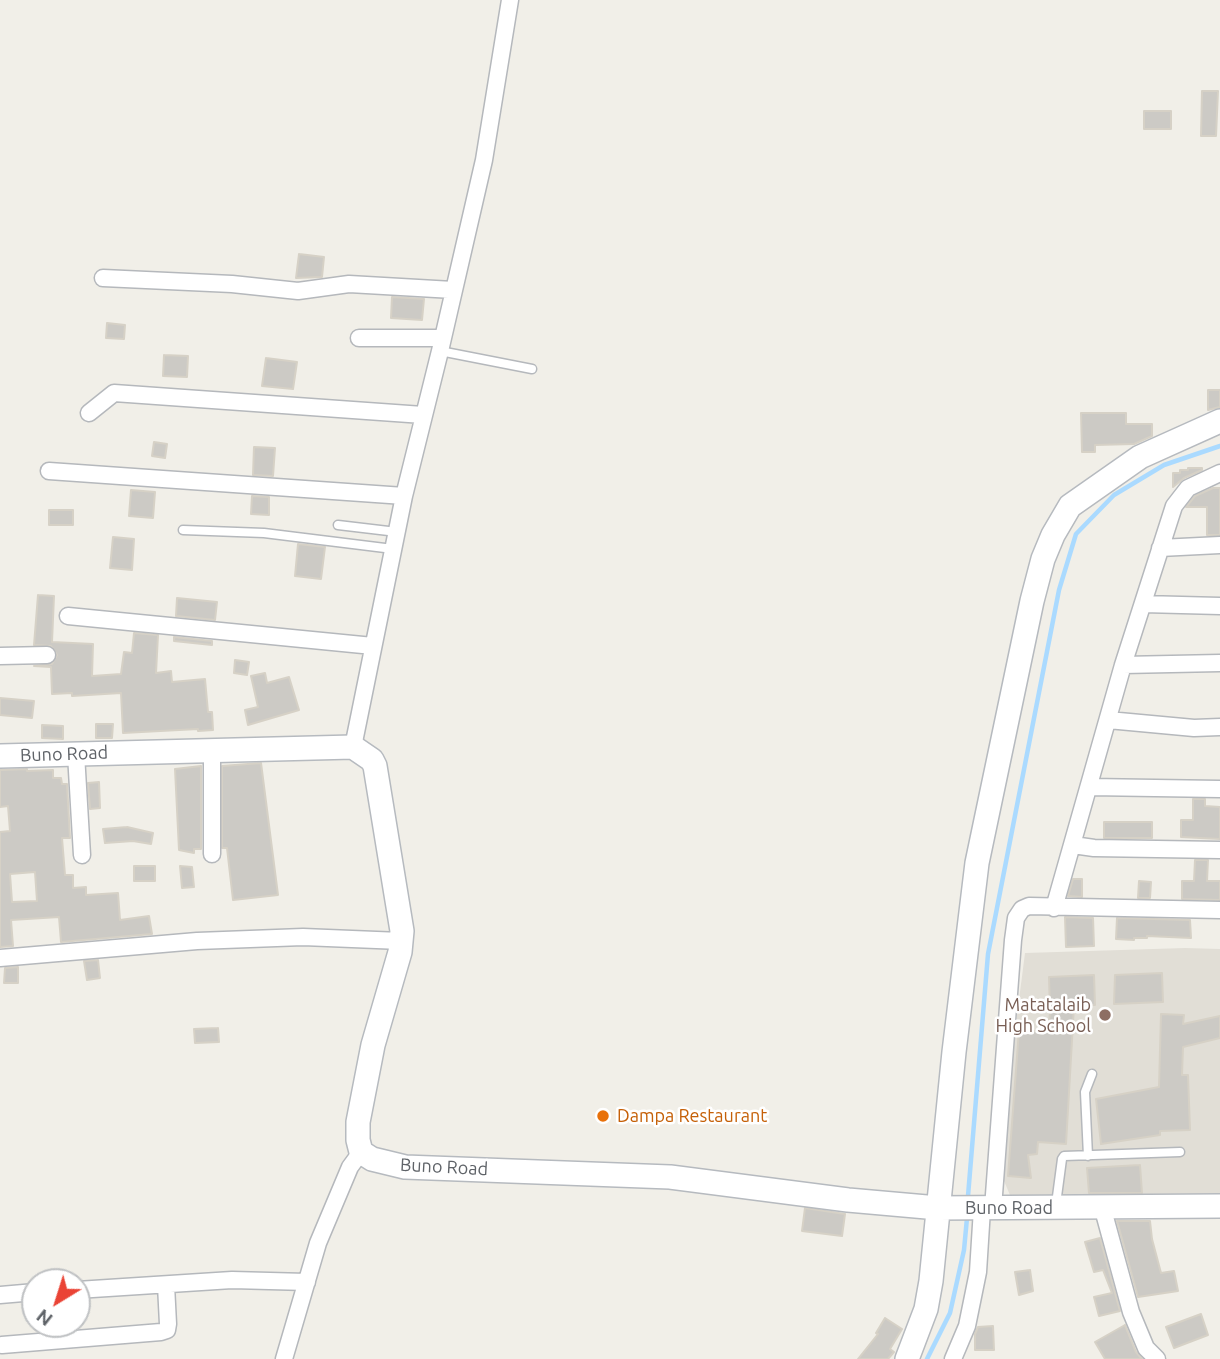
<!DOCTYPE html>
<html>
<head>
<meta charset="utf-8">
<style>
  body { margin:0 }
  #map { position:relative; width:1220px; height:1359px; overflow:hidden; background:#f1efe8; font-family:Ubuntu,sans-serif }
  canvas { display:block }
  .north { position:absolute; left:21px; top:1268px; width:70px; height:70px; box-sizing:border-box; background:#fff; border:2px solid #bfc1c3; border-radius:50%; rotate:218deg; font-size:19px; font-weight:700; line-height:28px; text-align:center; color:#5f6368 }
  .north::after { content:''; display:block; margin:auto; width:24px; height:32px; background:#ea4335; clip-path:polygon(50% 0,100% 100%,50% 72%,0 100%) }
</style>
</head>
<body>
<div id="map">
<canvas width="1220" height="1359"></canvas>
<div class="north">N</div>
</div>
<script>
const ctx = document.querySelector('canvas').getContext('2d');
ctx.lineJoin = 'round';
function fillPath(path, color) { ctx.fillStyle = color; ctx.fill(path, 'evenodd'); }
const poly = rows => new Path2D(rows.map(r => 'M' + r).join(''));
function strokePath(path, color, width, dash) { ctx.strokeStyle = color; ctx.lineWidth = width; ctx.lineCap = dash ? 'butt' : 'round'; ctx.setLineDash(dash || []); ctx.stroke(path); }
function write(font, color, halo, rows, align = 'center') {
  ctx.font = font + ' Ubuntu,sans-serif'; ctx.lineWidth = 5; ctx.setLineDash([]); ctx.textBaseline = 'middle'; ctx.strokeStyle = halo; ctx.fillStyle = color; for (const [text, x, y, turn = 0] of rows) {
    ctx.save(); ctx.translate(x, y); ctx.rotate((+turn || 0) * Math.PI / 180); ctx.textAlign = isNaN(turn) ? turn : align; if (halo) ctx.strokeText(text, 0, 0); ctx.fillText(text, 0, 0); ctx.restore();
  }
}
fillPath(poly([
  [1185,948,1220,949,1220,1197,1012,1200,1002,1176,1000,1148,1025,953]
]), '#e1ded6');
strokePath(poly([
  [968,1196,988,954,1059,590,1076,534,1114,495,1164,465,1220,446],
  [927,1359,950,1313,964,1250,967,1218]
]), '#aadaff', 4.5);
const building = poly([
  [1202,91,1218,91,1216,136,1201,136,1202,91],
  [1144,111,1171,111,1171,129,1144,129,1144,111],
  [299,254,324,257,322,277,296,278,299,254],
  [392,297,424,299,422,320,391,318,392,297],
  [107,323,125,325,124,339,106,338,107,323],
  [164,355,188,356,187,377,163,376,164,355],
  [266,358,297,362,293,389,262,386,266,358],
  [1208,390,1220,390,1220,407,1208,410,1208,390],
  [1081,413,1126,413,1126,424,1152,424,1152,436,1134,444,1095,445,1095,452,1082,452,1081,413],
  [154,442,167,444,165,458,152,456,154,442],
  [254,447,275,448,273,476,253,475,254,447],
  [1188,468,1202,468,1202,470,1184,478,1173,487,1173,473,1180,473,1180,470,1188,470,1188,468],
  [1213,488,1220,488,1220,535,1207,535,1207,507,1186,507,1195,496,1213,488],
  [131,490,155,492,153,518,129,516,131,490],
  [252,496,269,497,269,515,251,514,252,496],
  [49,510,73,510,73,525,49,525,49,510],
  [113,537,134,539,132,570,110,568,113,537],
  [298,544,325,547,321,579,295,576,298,544],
  [38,595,54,596,52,642,93,644,92,676,121,674,124,652,132,653,134,633,158,635,156,673,171,671,172,682,205,679,208,712,212,712,213,730,198,731,198,729,123,733,121,693,72,696,72,693,52,694,51,667,34,666,52,664,57,655,51,646,34,645,38,595],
  [177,598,217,602,215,620,176,616,177,598],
  [174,637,212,641,212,645,174,641,174,637],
  [235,660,249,662,247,675,234,673,235,660],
  [265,673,267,683,289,677,299,710,248,725,245,710,258,707,251,676,265,673],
  [0,698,34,701,32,718,0,715,0,698],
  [96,724,113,724,112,738,96,738,96,724],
  [42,725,63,726,63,739,42,738,42,725],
  [261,763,278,895,233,900,227,848,222,848,222,766,261,763],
  [201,766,201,849,194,849,194,853,179,850,175,769,201,766],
  [27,769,27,771,53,770,53,778,61,778,62,784,67,784,70,838,62,838,65,875,73,875,73,888,86,887,86,895,118,893,120,920,149,916,152,934,61,942,59,917,11,920,13,946,0,947,0,832,10,831,8,806,0,807,0,770,27,769],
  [35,872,37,901,12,902,10,874,35,872],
  [99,782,100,808,90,809,88,783,99,782],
  [1193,799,1205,799,1205,806,1220,807,1220,839,1181,837,1181,820,1193,820,1193,799],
  [1104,822,1152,822,1152,838,1104,838,1104,822],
  [127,827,153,833,151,844,133,841,105,843,103,829,127,827],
  [1195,860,1208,860,1207,881,1220,881,1220,900,1182,899,1182,881,1194,881,1195,860],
  [134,866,155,866,155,881,134,881,134,866],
  [180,866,192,867,194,887,182,888,180,866],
  [1073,879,1082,879,1082,897,1068,896,1073,879],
  [1139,881,1151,882,1150,898,1138,898,1139,881],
  [1065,917,1093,918,1094,946,1066,947,1065,917],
  [1117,918,1190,920,1191,938,1147,936,1147,938,1134,938,1134,940,1116,939,1117,918],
  [98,960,100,978,87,980,84,961,98,960],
  [18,967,18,983,4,983,5,968,18,967],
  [1162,973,1163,1002,1114,1004,1115,975,1162,973],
  [1094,975,1095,1005,1074,1006,1066,1144,1038,1142,1037,1154,1028,1155,1031,1178,1008,1176,1019,1030,1048,1032,1050,1012,1049,977,1094,975],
  [1161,1014,1184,1015,1183,1024,1220,1016,1220,1038,1183,1047,1182,1075,1188,1075,1190,1130,1160,1131,1160,1135,1101,1144,1096,1099,1159,1087,1161,1014],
  [218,1028,219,1042,195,1043,194,1029,218,1028],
  [1140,1165,1142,1193,1089,1193,1087,1168,1140,1165],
  [805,1208,845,1214,842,1236,802,1231,805,1208],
  [1117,1221,1150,1221,1152,1239,1161,1273,1174,1271,1178,1291,1138,1297,1117,1221],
  [1100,1238,1120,1311,1099,1316,1094,1297,1112,1293,1103,1270,1094,1272,1085,1242,1100,1238],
  [1030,1270,1033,1291,1019,1295,1015,1272,1030,1270],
  [1201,1314,1208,1335,1174,1348,1166,1327,1201,1314],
  [885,1318,902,1329,890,1349,894,1352,888,1359,858,1359,878,1334,876,1333,885,1318],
  [1125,1325,1136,1352,1142,1359,1105,1359,1095,1342,1125,1325],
  [993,1326,994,1350,975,1350,975,1334,978,1327,993,1326]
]);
fillPath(building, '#cccac5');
strokePath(building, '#d6d1c6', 2);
const lane = poly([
  [440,351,532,369],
  [338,525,397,532],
  [183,530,264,533,393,549],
  [1088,1156,1085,1092,1092,1074],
  [1056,1204,1062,1159,1064,1156,1180,1152]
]);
const street = poly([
  [103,278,232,284,298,291,349,284,453,290],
  [359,338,443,338],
  [89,413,114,393,423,415],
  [49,471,404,496],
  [1160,548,1220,545],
  [1143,604,1220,606],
  [68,616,373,646],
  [0,656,47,655],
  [1123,665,1220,663],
  [1108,720,1194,728,1220,727],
  [353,747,404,496,440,351,484,160,510,0],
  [212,750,212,854],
  [76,754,82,855],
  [1090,787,1220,789],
  [1073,845,1094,848,1220,850],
  [1054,908,1123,665,1174,506,1188,488,1220,473],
  [0,958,197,941,303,937,401,941],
  [1102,1206,1131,1312,1146,1348,1157,1359],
  [993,1208,1013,940,1016,918,1022,909,1029,906,1220,910],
  [77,1290,232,1280,307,1282],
  [0,1295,35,1292],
  [2,1345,161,1332,167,1330,168,1324,166,1285],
  [284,1359,318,1243,350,1167,361,1152],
  [953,1359,967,1326,978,1272,982,1209]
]);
const secondary = poly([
  [0,756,353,747,372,760,375,766,402,931,400,952,373,1045,358,1122,358,1140,361,1152,372,1159,405,1167,670,1177,848,1200,938,1208,1220,1206],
  [907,1359,926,1309,931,1281,954,1052,977,863,1032,601,1043,559,1053,535,1070,506,1140,457,1220,421]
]);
strokePath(lane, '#b5b8bc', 11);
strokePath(street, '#b5b8bc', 19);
strokePath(secondary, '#b6babf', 26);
strokePath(lane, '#fff', 8);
strokePath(street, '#fff', 16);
strokePath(secondary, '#fff', 23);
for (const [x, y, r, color] of [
  [1105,1015,7,"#8d6e63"],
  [603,1116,7,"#e8710a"]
]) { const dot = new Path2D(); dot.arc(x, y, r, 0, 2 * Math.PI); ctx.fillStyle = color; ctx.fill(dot); strokePath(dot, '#fff', 2.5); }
write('18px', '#5f6368', '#fff', [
  ["Buno Road",64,754,-2],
  ["Buno Road",444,1167,3],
  ["Buno Road",1009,1208]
]);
write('18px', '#785e54', '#fff', [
  ["Matatalaib",1091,1005],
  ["High School",1091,1026]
], 'right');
write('18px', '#c56008', '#fff', [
  ["Dampa Restaurant",617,1116]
], 'left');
</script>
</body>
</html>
